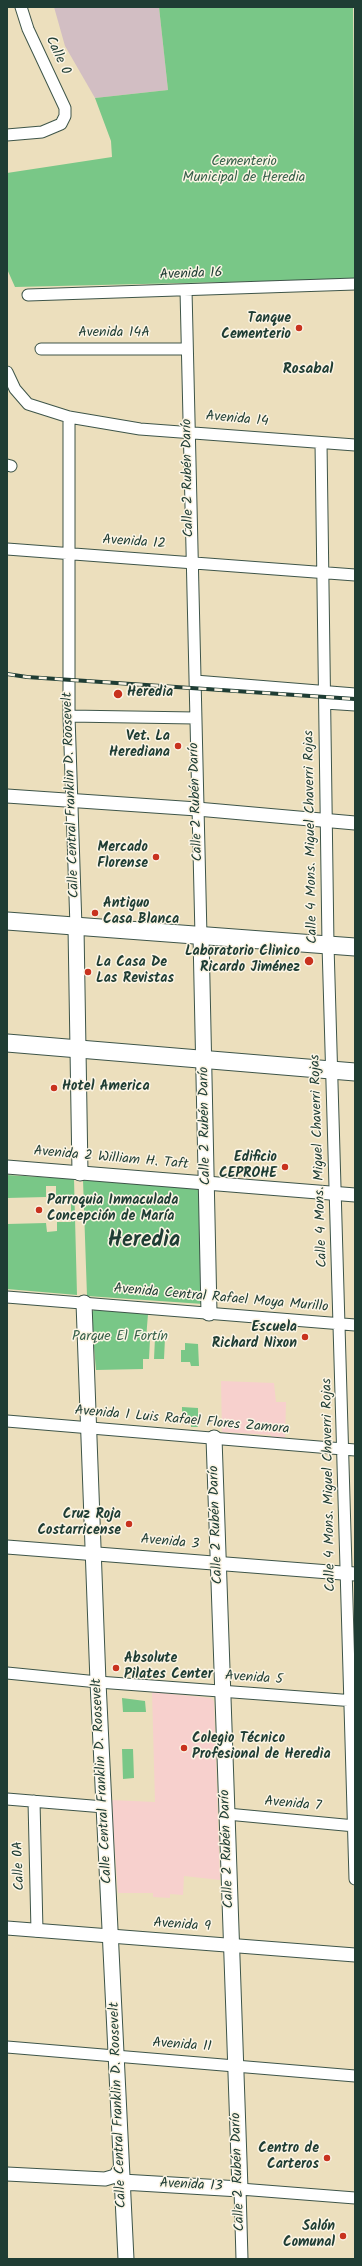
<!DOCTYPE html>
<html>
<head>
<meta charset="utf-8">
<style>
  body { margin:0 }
  #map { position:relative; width:362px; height:2266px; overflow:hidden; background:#ecdfbd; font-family:Kalam,sans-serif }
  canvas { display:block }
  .frame { position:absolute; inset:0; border:8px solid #1f3d34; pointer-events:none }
</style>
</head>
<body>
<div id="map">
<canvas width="362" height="2266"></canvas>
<div class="frame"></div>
</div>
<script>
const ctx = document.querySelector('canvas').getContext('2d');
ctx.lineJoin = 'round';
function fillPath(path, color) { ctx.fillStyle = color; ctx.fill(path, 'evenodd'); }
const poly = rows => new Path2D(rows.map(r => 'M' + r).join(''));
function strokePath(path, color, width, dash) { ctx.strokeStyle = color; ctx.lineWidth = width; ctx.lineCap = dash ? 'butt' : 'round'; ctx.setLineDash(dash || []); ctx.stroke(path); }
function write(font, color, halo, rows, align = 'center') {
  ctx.font = font + ' Kalam,sans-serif'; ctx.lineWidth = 3; ctx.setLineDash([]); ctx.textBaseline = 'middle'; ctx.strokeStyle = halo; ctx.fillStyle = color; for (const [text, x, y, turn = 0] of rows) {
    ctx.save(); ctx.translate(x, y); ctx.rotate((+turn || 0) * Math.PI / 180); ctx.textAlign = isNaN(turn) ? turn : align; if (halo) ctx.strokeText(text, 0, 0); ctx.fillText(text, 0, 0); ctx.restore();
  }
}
fillPath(poly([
  [221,1381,274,1383,276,1402,286,1402,285,1440,271,1439,271,1435,222,1432],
  [152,1692,211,1698,214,1701,220,1880,184,1876,183,1895,170,1894,170,1898,153,1897,153,1893,118,1893,111,1800,155,1802]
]), '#f7d0cd');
fillPath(poly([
  [54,7,159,7,168,90,95,98,65,46]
]), '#d2bec3');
fillPath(poly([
  [159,7,353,7,355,279,15,287,7,269,7,173,112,157,111,141,95,98,168,90],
  [7,1175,74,1179,77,1295,7,1289,7,1224,46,1223,47,1232,57,1231,57,1222,71,1222,71,1195,56,1197,56,1186,46,1186,46,1197,7,1198],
  [83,1180,201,1189,203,1304,87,1296],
  [95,1309,148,1314,146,1339,150,1339,149,1359,143,1359,143,1369,96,1370,91,1313],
  [155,1338,165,1338,164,1359,154,1359],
  [185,1343,198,1344,199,1366,191,1366,190,1362,181,1362,181,1350,185,1350],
  [182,1407,198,1408,198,1427,191,1427,191,1419,182,1418],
  [122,1698,145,1701,146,1712,123,1712],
  [122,1749,133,1749,134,1778,123,1779]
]), '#79c787');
const minor = poly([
  [7,135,42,132,61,124,65,116,65,108,28,29,21,7],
  [186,290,201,936],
  [28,295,355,284],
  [41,349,187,349],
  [7,372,15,389,28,404,69,417,140,429,355,445],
  [69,417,69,716,76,927],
  [321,443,328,945,355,1879],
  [7,465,11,466],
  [7,549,355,575],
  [195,681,355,694],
  [325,703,355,705],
  [69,716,195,718],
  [7,1297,355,1325],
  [7,1421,355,1450],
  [7,1673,98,1682,355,1701],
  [7,1799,104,1807],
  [34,1801,37,1931],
  [227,1814,355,1826],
  [7,2047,355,2076],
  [242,2259,240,2189,355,2198]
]);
const tertiary = poly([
  [7,796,197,809,355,823],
  [7,1167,355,1195],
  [7,1547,355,1574],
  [7,1928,355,1955],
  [7,2174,105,2179,115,2176,121,2167]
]);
const secondary = poly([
  [76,927,80,1173],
  [201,936,209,1313],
  [84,1303,98,1682,126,2259],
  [122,2182,240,2189,214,1438]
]);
const primary = poly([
  [7,921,355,947],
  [7,1043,355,1072]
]);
strokePath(minor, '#3e5549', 13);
strokePath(tertiary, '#3e5549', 15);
strokePath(secondary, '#3e5549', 17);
strokePath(primary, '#3e5549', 19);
strokePath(minor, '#fff', 11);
strokePath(tertiary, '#fff', 13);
strokePath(secondary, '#fff', 15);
strokePath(primary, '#fff', 17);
const rail = poly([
  [7,674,27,677,355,699]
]);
strokePath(rail, '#1f3d34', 4);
strokePath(rail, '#fcf5e5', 2.5, [8]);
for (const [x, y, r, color] of [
  [299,328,4,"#c8321e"],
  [118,694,5,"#c8321e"],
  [178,746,4,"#c8321e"],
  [156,857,4,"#c8321e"],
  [95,913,4,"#c8321e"],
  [309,961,5,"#c8321e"],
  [88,972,4,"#c8321e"],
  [54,1088,4,"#c8321e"],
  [285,1167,4,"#c8321e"],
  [39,1210,4,"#c8321e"],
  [305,1337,4,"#c8321e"],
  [129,1524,4,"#c8321e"],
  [116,1668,4,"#c8321e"],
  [184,1748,4,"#c8321e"],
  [327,2158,4,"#c8321e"],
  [343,2236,4,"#c8321e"]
]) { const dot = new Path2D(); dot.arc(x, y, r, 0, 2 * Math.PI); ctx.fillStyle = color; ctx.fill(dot); strokePath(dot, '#fcf5e5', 1.5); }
write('14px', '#1f3d34', '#fcf5e5', [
  ["Calle 0",57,56,65],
  ["Avenida 16",191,275,-2],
  ["Avenida 14A",114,334],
  ["Avenida 14",237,420,5],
  ["Calle 2 Rubén Darío",189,478,-91],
  ["Avenida 12",134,543,4],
  ["Calle Central Franklin D. Roosevelt",72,795,-92],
  ["Calle 2 Rubén Darío",197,802,-92],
  ["Calle 4 Mons. Miguel Chaverri Rojas",312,837,-91],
  ["Calle 2 Rubén Darío",206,1126,-91],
  ["Avenida 2 William H. Taft",111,1159,5],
  ["Calle 4 Mons. Miguel Chaverri Rojas",320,1161,-92],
  ["Avenida Central Rafael Moya Murillo",221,1299,5],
  ["Avenida 1 Luis Rafael Flores Zamora",182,1421,5],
  ["Calle 4 Mons. Miguel Chaverri Rojas",330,1485,-91],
  ["Calle 2 Rubén Darío",217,1525,-92],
  ["Avenida 3",170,1543,5],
  ["Avenida 5",254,1679,4],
  ["Calle Central Franklin D. Roosevelt",103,1781,-93],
  ["Avenida 7",293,1805,5],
  ["Calle 2 Rubén Darío",228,1849,-92],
  ["Calle 0A",20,1866,-92],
  ["Avenida 9",182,1926,4],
  ["Avenida 11",182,2046,4],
  ["Calle Central Franklin D. Roosevelt",119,2105,-92],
  ["Calle 2 Rubén Darío",239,2172,-92],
  ["Avenida 13",191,2186,3]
]);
write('14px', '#366049', '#fcf5e5', [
  ["Cementerio",244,163],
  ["Municipal de Heredia",244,179],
  ["Parque El Fortín",120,1338]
]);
write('bold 14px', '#1f3d34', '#fcf5e5', [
  ["Tanque",291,320],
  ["Cementerio",291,336],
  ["Heredia",127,694,"left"],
  ["Vet. La",170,738],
  ["Herediana",170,754],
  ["Mercado",148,849],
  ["Florense",148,865],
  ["Antiguo",103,905,"left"],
  ["Casa Blanca",103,921,"left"],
  ["Laboratorio Clinico",300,953],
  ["Ricardo Jiménez",300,969],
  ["La Casa De",96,964,"left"],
  ["Las Revistas",96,980,"left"],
  ["Hotel America",62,1088,"left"],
  ["Edificio",277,1159],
  ["CEPROHE",277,1175],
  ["Parroquia Inmaculada",47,1202,"left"],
  ["Concepción de María",47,1218,"left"],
  ["Escuela",297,1329],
  ["Richard Nixon",297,1345],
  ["Cruz Roja",121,1516],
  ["Costarricense",121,1532],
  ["Absolute",124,1660,"left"],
  ["Pilates Center",124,1676,"left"],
  ["Colegio Técnico",192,1740,"left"],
  ["Profesional de Heredia",192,1756,"left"],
  ["Centro de",319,2150],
  ["Carteros",319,2166],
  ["Salón",335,2228],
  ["Comunal",335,2244]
], 'right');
write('bold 15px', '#1f3d34', '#fcf5e5', [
  ["Rosabal",308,370]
]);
write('bold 22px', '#1f3d34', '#fcf5e5', [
  ["Heredia",144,1242]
]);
</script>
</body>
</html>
